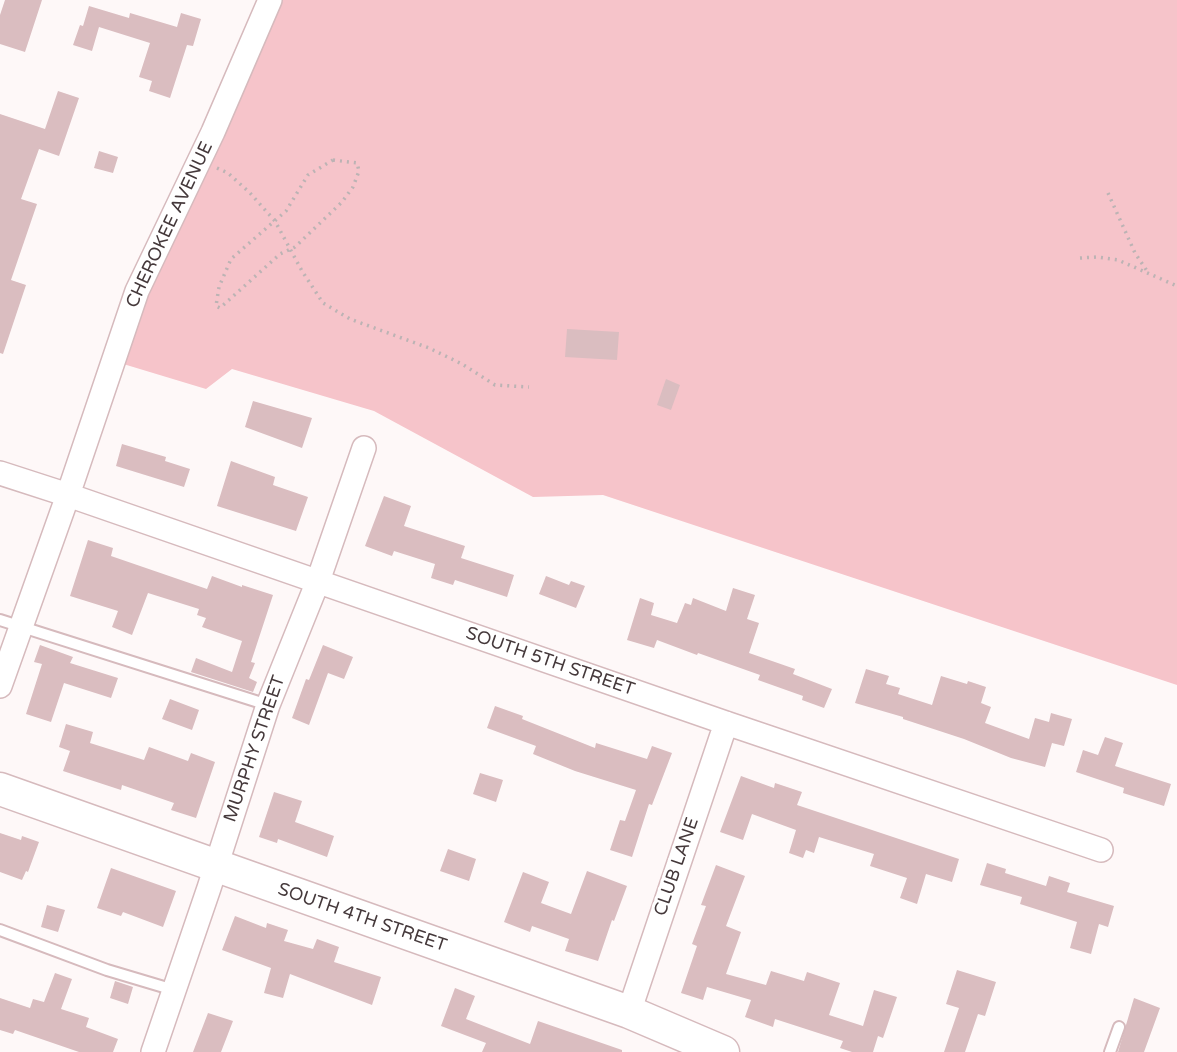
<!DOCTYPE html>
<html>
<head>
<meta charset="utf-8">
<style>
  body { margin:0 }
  canvas { display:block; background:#fef8f8 }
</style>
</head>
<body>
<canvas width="1177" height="1052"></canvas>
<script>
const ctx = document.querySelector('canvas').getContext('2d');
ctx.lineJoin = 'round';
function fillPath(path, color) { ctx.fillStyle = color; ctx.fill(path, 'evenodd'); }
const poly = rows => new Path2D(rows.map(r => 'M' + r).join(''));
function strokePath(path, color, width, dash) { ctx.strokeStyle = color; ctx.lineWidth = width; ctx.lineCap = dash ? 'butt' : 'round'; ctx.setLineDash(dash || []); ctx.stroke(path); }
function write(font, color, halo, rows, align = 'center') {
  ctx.font = font + ' "Varela Round",sans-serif'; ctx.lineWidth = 6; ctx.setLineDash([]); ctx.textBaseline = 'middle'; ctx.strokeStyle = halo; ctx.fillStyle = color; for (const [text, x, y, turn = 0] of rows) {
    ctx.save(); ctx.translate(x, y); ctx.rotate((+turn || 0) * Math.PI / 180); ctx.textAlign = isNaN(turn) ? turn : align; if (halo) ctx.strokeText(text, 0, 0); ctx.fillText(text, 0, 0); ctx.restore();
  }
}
fillPath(poly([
  [276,0,1177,0,1177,685,603,495,533,497,374,411,232,369,206,389,120,363,155,271]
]), '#f6c4ca');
fillPath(poly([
  [5,0,42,0,25,52,0,44,0,15],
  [89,6,129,18,130,13,177,27,181,13,201,19,193,46,187,45,170,98,149,91,152,81,139,77,150,43,99,27,92,51,73,45,80,25,83,26],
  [58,91,79,98,59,156,39,149,21,199,37,204,11,280,26,285,3,354,0,353,0,114,45,129],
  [99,151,118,157,113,173,94,168],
  [567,329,619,332,617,360,565,357],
  [666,379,680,385,671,410,657,405],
  [253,401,312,418,302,448,245,427],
  [122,444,166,457,165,461,190,469,184,487,116,466],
  [231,461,275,477,273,485,308,497,296,531,217,506],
  [384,496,411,506,404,526,465,546,461,558,514,575,507,597,455,580,453,585,431,578,435,564,394,551,392,556,365,546],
  [88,540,113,548,111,556,207,589,212,576,242,587,242,585,273,595,251,662,255,663,249,678,257,682,253,692,191,672,196,658,232,672,242,641,202,627,206,618,197,615,199,609,148,593,132,635,112,627,118,611,70,596],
  [546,576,569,585,571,581,585,586,576,608,539,594],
  [733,588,755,595,747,619,759,623,749,653,795,669,793,674,832,689,824,708,802,700,803,696,758,680,760,675,698,653,697,655,657,640,654,648,627,640,640,598,654,603,651,615,677,623,685,603,691,605,693,598,726,611],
  [40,645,73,657,70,663,118,678,111,698,64,683,51,722,26,714,42,664,34,662],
  [323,645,353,657,344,679,328,673,309,725,292,718,306,679,309,680],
  [866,669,889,676,886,684,900,688,898,694,932,705,941,676,967,684,968,681,986,687,981,703,991,707,985,723,1029,739,1035,718,1049,722,1051,713,1072,719,1064,746,1052,743,1045,767,1011,758,964,739,903,719,903,717,855,703],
  [170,699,199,710,192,730,162,719],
  [495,706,523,716,522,719,595,748,596,743,647,759,652,746,672,753,652,805,649,804,632,857,610,850,620,820,625,821,636,790,575,771,533,754,536,746,487,728],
  [66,724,93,732,90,743,144,760,149,747,188,761,191,753,215,762,196,818,171,810,174,803,122,785,121,790,63,771,70,751,59,747],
  [1105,737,1123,743,1115,766,1171,784,1164,806,1123,793,1124,788,1076,772,1083,750,1098,755],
  [480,773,503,780,496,802,473,794],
  [741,776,774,788,775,783,802,792,797,805,959,859,952,882,926,874,917,904,900,898,907,878,870,866,874,854,819,837,814,853,806,850,803,858,789,853,796,830,752,814,743,840,720,832],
  [274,792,302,801,295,822,334,836,327,857,278,839,277,843,259,837],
  [0,833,21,840,22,836,39,842,28,872,26,871,22,880,0,872],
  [448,849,476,859,469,881,440,871],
  [987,863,1006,869,1005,873,1046,886,1049,876,1070,883,1067,892,1114,906,1108,927,1099,924,1091,954,1070,948,1077,922,1020,904,1022,897,980,885],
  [716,865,745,876,726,926,741,932,726,974,766,985,771,971,804,981,807,972,840,983,829,1015,863,1026,874,990,897,997,883,1038,878,1036,873,1052,852,1052,840,1048,843,1041,775,1019,773,1027,745,1017,751,1000,707,987,703,1000,681,993,697,946,692,944,706,906,701,905],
  [111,868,176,891,163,927,123,912,121,916,97,908],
  [587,871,627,886,614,921,612,920,598,961,565,951,569,939,532,926,530,932,504,922,523,872,549,882,541,903,571,914],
  [47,905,65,910,58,932,41,927],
  [235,916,266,928,267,923,288,930,284,941,313,949,317,939,339,947,334,962,381,977,372,1005,290,974,283,998,264,993,271,968,222,950],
  [957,970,996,982,985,1016,978,1014,965,1052,944,1052,959,1008,946,1004],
  [55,973,72,979,61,1009,89,1018,86,1027,118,1039,113,1052,79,1052,15,1030,13,1034,0,1030,0,998,30,1008,33,999,44,1002],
  [115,981,133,987,128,1004,110,998],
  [455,988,475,996,466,1019,530,1044,538,1021,622,1050,622,1052,482,1052,486,1043,441,1026],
  [1134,998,1160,1008,1144,1052,1118,1052],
  [208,1013,233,1021,221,1052,193,1052]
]), '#dabdc0');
const service = poly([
  [0,620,268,705],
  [0,930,107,970,174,990],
  [1110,1052,1119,1027]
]);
const minor = poly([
  [0,473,68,495,726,723,1101,850],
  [0,686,68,495,137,291,213,132,270,0],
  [629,1012,726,723],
  [153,1052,209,888,268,705,318,581,364,448]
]);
const secondary = poly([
  [0,789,629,1012,723,1052]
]);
strokePath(service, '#d6babd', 14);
strokePath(minor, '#d6babd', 26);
strokePath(secondary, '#d6babd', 35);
strokePath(poly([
  [333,160,357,163,359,171,353,187,342,202,295,247,280,254,220,308,216,306,219,287,231,259,286,211,308,175,333,160],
  [217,168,228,173,250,193,275,221,302,271,323,303,350,319,429,348,462,364,495,385,529,387],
  [1108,193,1135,253,1147,271],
  [1080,258,1097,257,1118,260,1177,286]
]), '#bcb3b4', 3.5, [2, 5]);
strokePath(service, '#fff', 10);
strokePath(minor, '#fff', 23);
strokePath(secondary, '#fff', 32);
write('18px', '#45393b', '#fff', [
  ["CHEROKEE AVENUE",170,225,-65],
  ["SOUTH 5TH STREET",550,662,19],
  ["MURPHY STREET",255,749,-71],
  ["CLUB LANE",677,867,-71],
  ["SOUTH 4TH STREET",362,918,19]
]);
</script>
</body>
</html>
